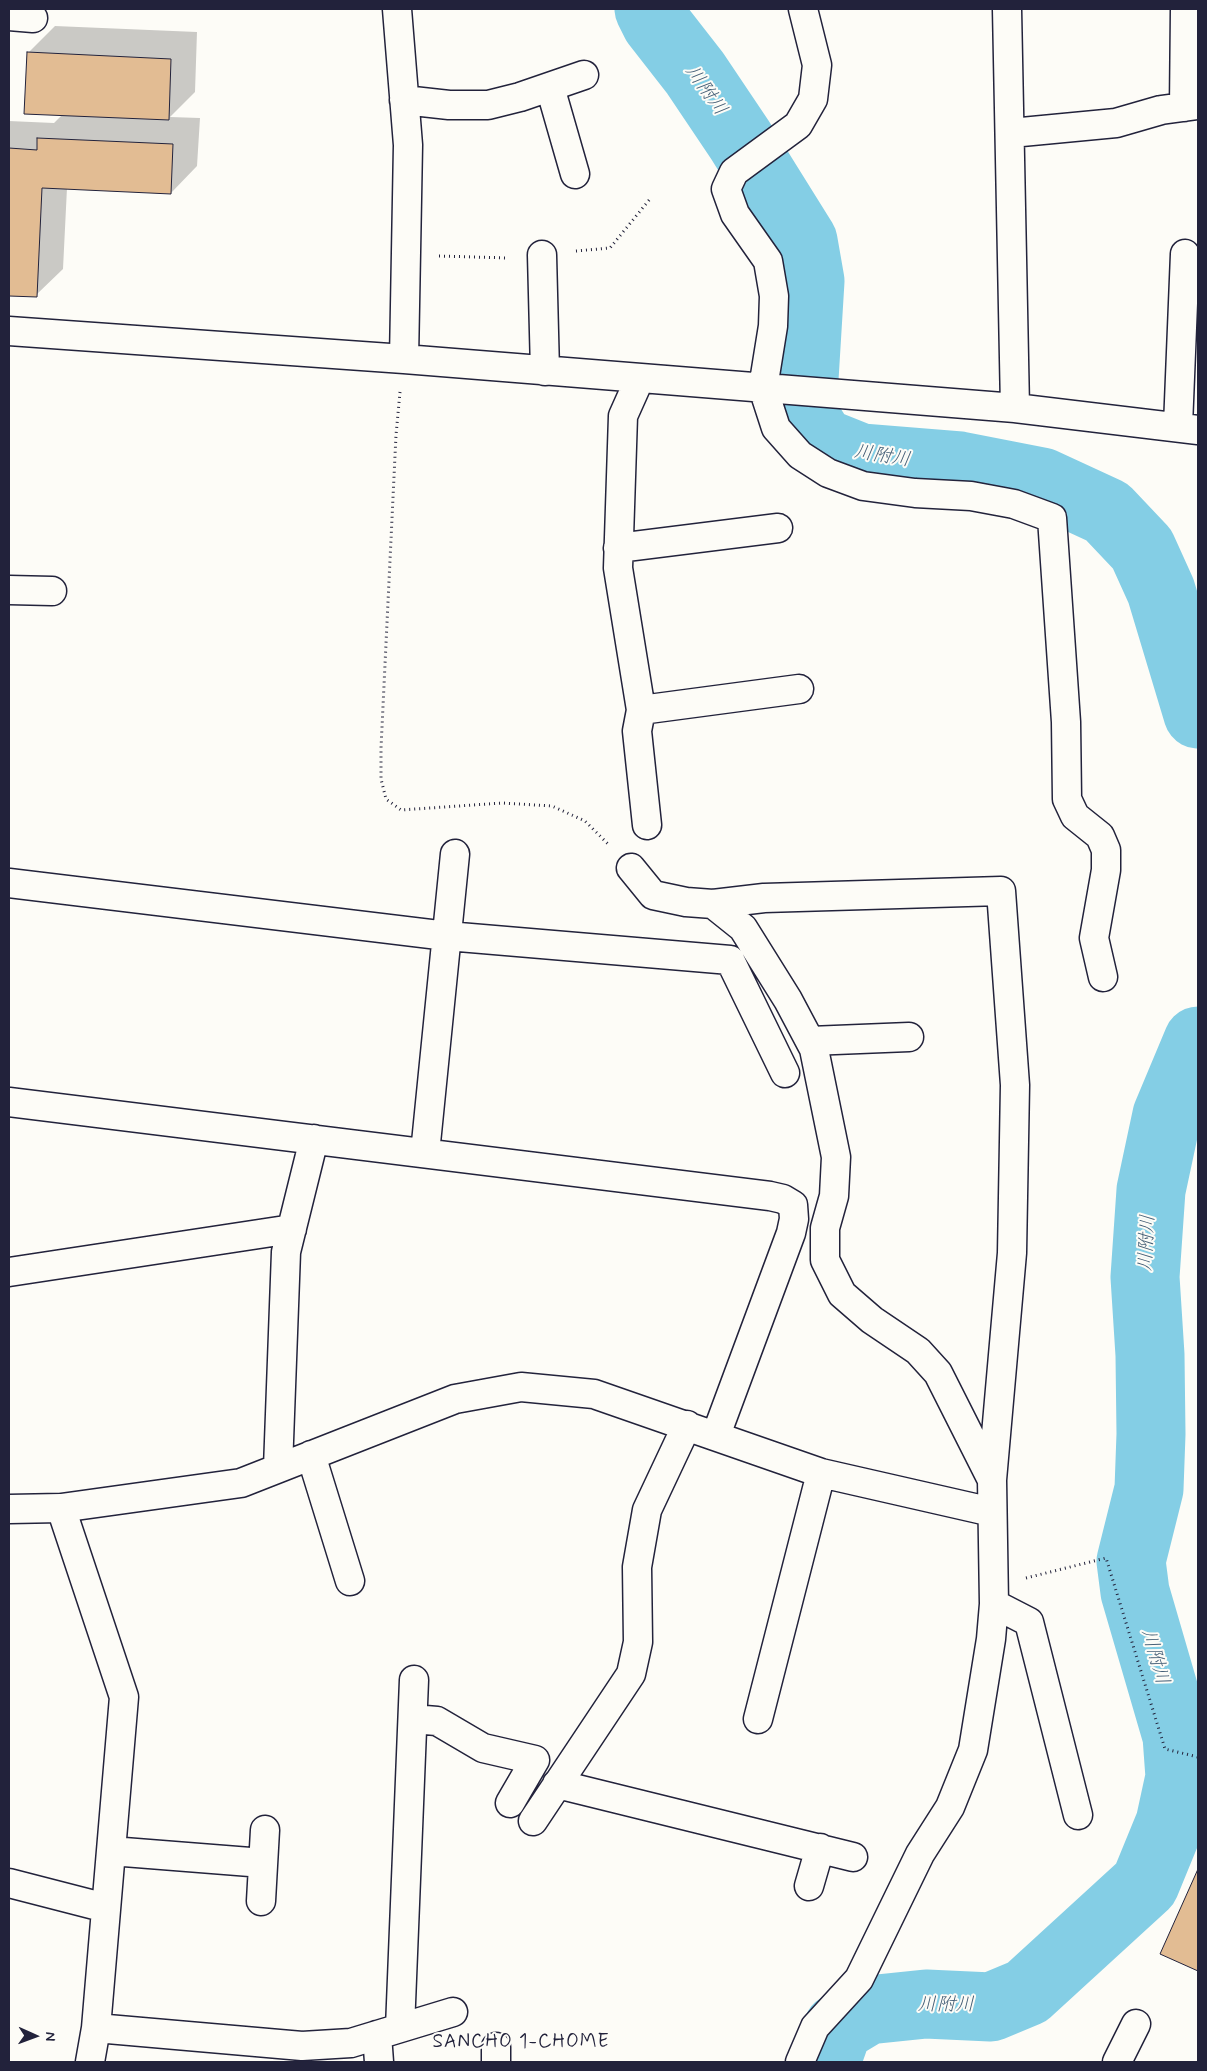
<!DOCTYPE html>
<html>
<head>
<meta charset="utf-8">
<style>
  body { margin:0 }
  #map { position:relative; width:1207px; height:2071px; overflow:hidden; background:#fdfcf7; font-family:Mynerve,sans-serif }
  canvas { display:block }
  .frame { position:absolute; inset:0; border:10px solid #22223b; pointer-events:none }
  .north { position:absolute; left:10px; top:2011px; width:50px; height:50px; -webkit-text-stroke:4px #fdfcf7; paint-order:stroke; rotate:92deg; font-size:14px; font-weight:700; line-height:20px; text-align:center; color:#22223b }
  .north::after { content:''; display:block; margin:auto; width:18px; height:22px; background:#22223b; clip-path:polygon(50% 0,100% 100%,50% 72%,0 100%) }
</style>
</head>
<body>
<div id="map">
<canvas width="1207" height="2071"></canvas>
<div class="frame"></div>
<div class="north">N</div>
</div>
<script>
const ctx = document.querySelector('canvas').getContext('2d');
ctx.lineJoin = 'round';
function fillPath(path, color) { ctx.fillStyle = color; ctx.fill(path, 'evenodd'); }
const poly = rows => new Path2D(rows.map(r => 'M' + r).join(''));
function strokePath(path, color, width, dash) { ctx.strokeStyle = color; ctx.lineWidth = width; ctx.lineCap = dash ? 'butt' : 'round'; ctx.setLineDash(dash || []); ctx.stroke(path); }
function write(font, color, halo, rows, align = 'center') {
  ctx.font = font + ' Mynerve,"Klee One",sans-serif'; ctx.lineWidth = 4; ctx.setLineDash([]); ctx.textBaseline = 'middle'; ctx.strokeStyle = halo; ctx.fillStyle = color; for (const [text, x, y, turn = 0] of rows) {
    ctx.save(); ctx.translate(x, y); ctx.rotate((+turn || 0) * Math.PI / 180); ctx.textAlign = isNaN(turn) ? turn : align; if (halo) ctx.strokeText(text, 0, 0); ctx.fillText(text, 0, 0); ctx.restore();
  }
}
fillPath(poly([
  [55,26,197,32,195,92,170,117,200,118,197,166,171,193,67,188,63,269,36,295,9,294,9,121,54,123,63,114,28,53],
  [1198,1872,1198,1970,1162,1953]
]), '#0003');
strokePath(poly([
  [649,9,656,23,695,73,740,140,803,241,810,281,802,412,821,442,861,458,960,466,1042,482,1107,512,1142,549,1161,591,1198,714],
  [826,2062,838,2028,868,2010,926,2004,991,2007,1027,1992,1145,1884,1170,1823,1180,1777,1177,1736,1135,1592,1131,1561,1149,1489,1151,1434,1150,1355,1145,1277,1151,1190,1167,1115,1198,1041]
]), '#84cee5', 69);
const building = poly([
  [27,52,171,59,169,120,24,114,27,52],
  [37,138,173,144,171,194,42,188,37,297,9,296,9,148,37,150,37,138],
  [1198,1869,1198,1971,1160,1954,1198,1869]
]);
fillPath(building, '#e2bc93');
strokePath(building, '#22223b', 1);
const minor = poly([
  [397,9,408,145,404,359],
  [803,9,817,65,813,99,798,125,734,172,726,189,735,214,768,261,774,296,773,326,763,388,776,428,800,455,828,473,863,486,915,493,971,496,1014,504,1052,518,1066,722,1067,799,1075,816,1100,836,1106,850,1106,870,1094,938,1103,977],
  [1007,9,1015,408],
  [9,16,33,18],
  [550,87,575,174],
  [404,100,449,105,488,105,520,97,584,75],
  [1184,107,1185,9],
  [1011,133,1116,123,1161,110,1198,105],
  [542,255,545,371],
  [9,331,404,359,1015,408,1198,430],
  [640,378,623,416,618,568,641,710,799,689],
  [1178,426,1185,254],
  [618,548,778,528],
  [9,590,52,591],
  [641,710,637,731,647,825],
  [631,868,653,895,686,902,713,904,743,928,788,1000,814,1049,836,1157,834,1196,825,1228,825,1260,842,1294,872,1320,918,1351,938,1373,992,1480,994,1604,991,1639,973,1750,950,1807,920,1854,859,1979,815,2027,800,2062],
  [9,883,447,936,730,960,785,1073],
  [713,904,764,898,1001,891,1015,1085,1012,1253,992,1480],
  [810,1041,909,1037],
  [9,1102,770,1196,783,1199,793,1205,794,1219,791,1233,716,1435],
  [425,1153,455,854],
  [9,1272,292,1229],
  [311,1455,350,1581],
  [278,1468,286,1252,314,1139],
  [61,1508,124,1697,96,2028,90,2062],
  [9,1509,61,1508,241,1483,455,1399,521,1387,594,1394,821,1473,992,1512],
  [994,1604,1029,1622,1078,1815],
  [413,1719,437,1721,483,1748,535,1760,510,1803],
  [758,1719,821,1473],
  [557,1784,853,1857],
  [533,1821,631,1674,638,1642,637,1567,647,1510,687,1425],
  [111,1851,263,1863],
  [9,1883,106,1908],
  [809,1886,820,1848],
  [261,1901,265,1830],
  [96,2028,302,2046,351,2043,453,2012],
  [400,2028,414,1680],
  [377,2035,379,2062],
  [496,2047,496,2062],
  [1117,2062,1136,2024]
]);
strokePath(minor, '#22223b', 31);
strokePath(poly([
  [576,251,610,248,650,199],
  [439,256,508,258],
  [400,392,396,435,381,748,381,779,386,799,401,810,502,803,552,806,585,821,608,844],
  [1026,1578,1106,1558,1165,1749,1198,1757]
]), '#22223b', 3, [1, 4]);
strokePath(minor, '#fdfcf7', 28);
write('italic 19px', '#445e76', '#fdfcf7', [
  ["川附川",705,91,54],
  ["川附川",882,457,9],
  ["川附川",1148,1243,-87],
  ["川附川",1154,1657,74],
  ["川附川",946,2006]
]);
ctx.letterSpacing = '1px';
write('19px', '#22223b', '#fdfcf7', [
  ["SANCHO 1-CHOME",521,2043]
]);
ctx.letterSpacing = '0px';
</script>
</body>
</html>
